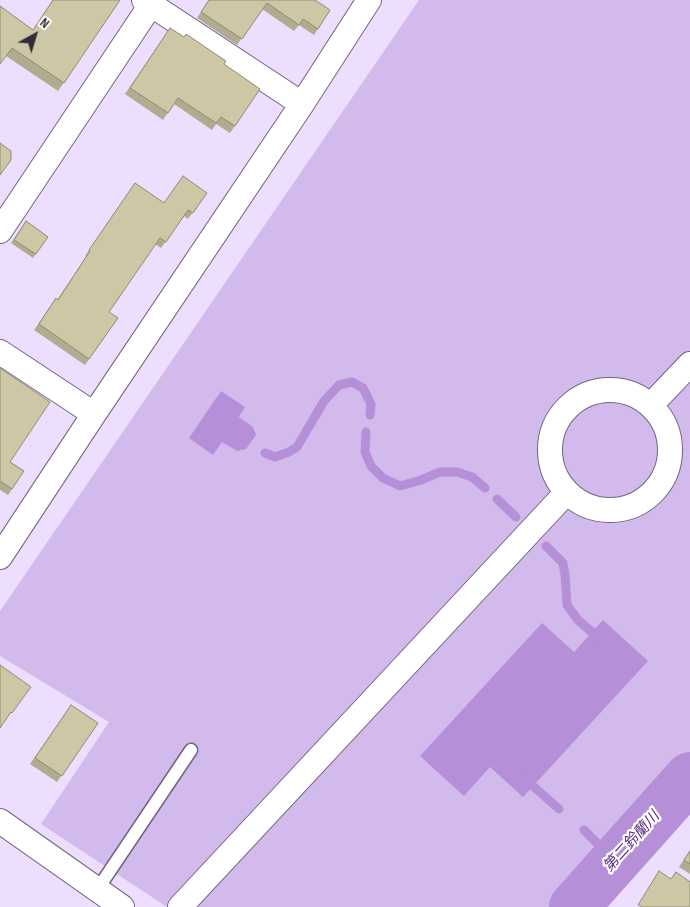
<!DOCTYPE html>
<html>
<head>
<meta charset="utf-8">
<style>
  body { margin:0 }
  #map { position:relative; width:690px; height:907px; overflow:hidden; background:#eddefe; font-family:"Sofia Sans Condensed",sans-serif }
  canvas { display:block }
  .north { position:absolute; left:10px; top:10px; width:50px; height:50px; -webkit-text-stroke:4px #fff; paint-order:stroke; rotate:39deg; font-size:14px; font-weight:700; line-height:20px; text-align:center; color:#322c38 }
  .north::after { content:''; display:block; margin:auto; width:18px; height:22px; background:#322c38; clip-path:polygon(50% 0,100% 100%,50% 72%,0 100%) }
</style>
</head>
<body>
<div id="map">
<canvas width="690" height="907"></canvas>
<div class="north">N</div>
</div>
<script>
const ctx = document.querySelector('canvas').getContext('2d');
ctx.lineJoin = 'round';
function fillPath(path, color) { ctx.fillStyle = color; ctx.fill(path, 'evenodd'); }
const poly = rows => new Path2D(rows.map(r => 'M' + r).join(''));
function strokePath(path, color, width, dash) { ctx.strokeStyle = color; ctx.lineWidth = width; ctx.lineCap = dash ? 'butt' : 'round'; ctx.setLineDash(dash || []); ctx.stroke(path); }
function write(font, color, halo, rows, align = 'center') {
  ctx.font = font + ' "Sofia Sans Condensed","Noto Sans JP",sans-serif'; ctx.lineWidth = 4.5; ctx.setLineDash([]); ctx.textBaseline = 'middle'; ctx.strokeStyle = halo; ctx.fillStyle = color; for (const [text, x, y, turn = 0] of rows) {
    ctx.save(); ctx.translate(x, y); ctx.rotate((+turn || 0) * Math.PI / 180); ctx.textAlign = isNaN(turn) ? turn : align; if (halo) ctx.strokeText(text, 0, 0); ctx.fillText(text, 0, 0); ctx.restore();
  }
}
fillPath(poly([
  [419,0,690,0,690,754,552,907,167,907,41,824,109,722,0,656,0,611]
]), '#d3baed');
fillPath(poly([
  [221,391,245,407,239,417,253,427,256,435,246,449,237,451,222,442,213,455,189,438],
  [603,620,648,661,523,797,490,767,464,796,420,756,542,623,574,652]
]), '#b590d8');
strokePath(poly([
  [366,432,365,452,371,466,383,478,400,486,421,480,440,472,457,472,472,477,485,488],
  [265,453,275,457,289,452,297,447,324,401,339,385,352,382,363,388,371,404,370,415],
  [497,499,516,517],
  [546,546,563,563,565,575,567,605,578,620,601,640],
  [525,779,559,809],
  [584,830,615,861]
]), '#b590d8', 9);
strokePath(poly([
  [574,907,690,777]
]), '#b590d8', 50);
const lane = poly([
  [97,890,191,750]
]);
const street = poly([
  [144,0,302,104],
  [0,231,154,0],
  [0,352,94,414],
  '550 450a60 60 0 1 1 120 0a60 60 0 1 1-120 0Z',
  [651,405,690,364],
  [0,557,94,414,302,104,369,0],
  [0,821,122,907],
  [180,907,567,492]
]);
strokePath(lane, '#726480', 15);
strokePath(street, '#726480', 26);
strokePath(lane, '#fff', 12);
strokePath(street, '#fff', 24);
fillPath(poly([
  [120,0,58,91,6,56,0,6,32,30],
  [209,0,315,0,330,10,314,35,299,25,294,31,262,9,237,45,197,18],
  [170,28,260,89,230,133,216,124,212,130,174,104,163,120,125,94],
  [135,183,164,203,207,193,188,219,184,216,161,248,155,244,109,312,118,318,85,365,34,330,56,298,57,300,86,257,85,256],
  [26,221,48,237,33,258,11,243],
  [0,368,10,462,24,471,8,495,0,490],
  [71,705,98,723,57,782,30,764],
  [690,850,690,874,679,867]
]), '#b1ab8f');
const building = poly([
  [53,0,120,0,64,83,12,48,0,64,0,6,33,30,53,0],
  [209,0,315,0,330,10,318,29,303,19,299,25,267,3,242,39,201,12,209,0],
  [170,28,184,37,186,34,226,61,224,64,260,89,235,126,221,117,216,123,178,98,168,113,130,88,170,28],
  [0,143,11,151,11,160,0,175,0,143],
  [183,176,207,193,193,213,188,210,166,242,160,238,109,312,118,318,89,359,39,324,56,298,58,300,90,251,89,250,135,183,164,203,183,176],
  [26,221,48,237,36,254,14,240,26,221],
  [0,368,50,402,10,462,24,471,12,489,0,481,0,368],
  [0,665,31,687,12,713,11,712,0,728,0,665],
  [71,705,98,723,62,776,35,758,71,705],
  [690,851,690,864,684,860,690,851],
  [659,871,671,879,676,872,690,882,690,907,642,907,638,905,659,871]
]);
fillPath(building, '#cec7a6');
strokePath(building, '#908b74', 1);
write('italic 15px', '#5b2b7f', '#fff', [
  ["第二鈴蘭川",632,842,-48]
]);
</script>
</body>
</html>
